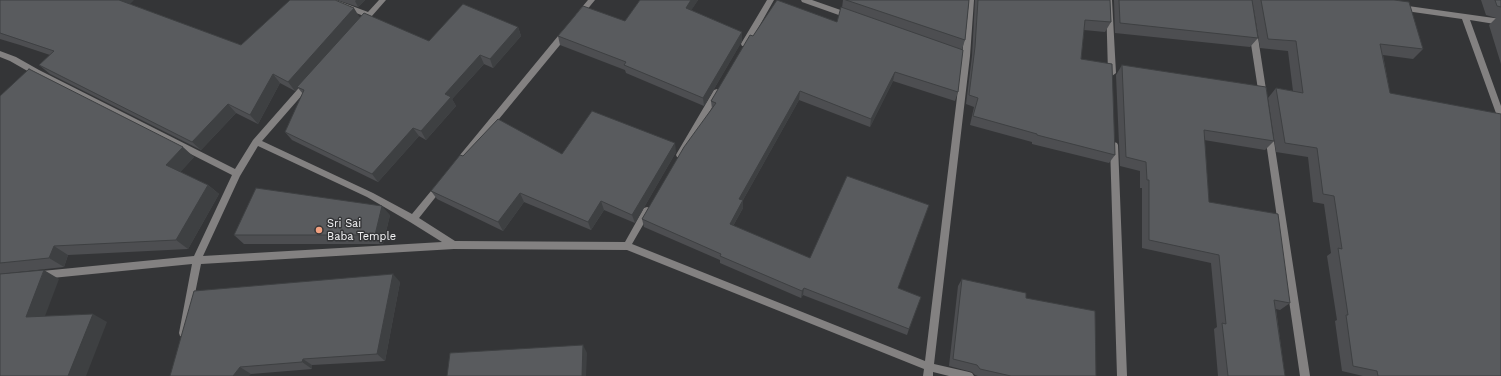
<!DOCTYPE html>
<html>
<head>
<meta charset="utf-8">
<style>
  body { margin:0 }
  canvas { display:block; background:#343537 }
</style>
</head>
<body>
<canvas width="1501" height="376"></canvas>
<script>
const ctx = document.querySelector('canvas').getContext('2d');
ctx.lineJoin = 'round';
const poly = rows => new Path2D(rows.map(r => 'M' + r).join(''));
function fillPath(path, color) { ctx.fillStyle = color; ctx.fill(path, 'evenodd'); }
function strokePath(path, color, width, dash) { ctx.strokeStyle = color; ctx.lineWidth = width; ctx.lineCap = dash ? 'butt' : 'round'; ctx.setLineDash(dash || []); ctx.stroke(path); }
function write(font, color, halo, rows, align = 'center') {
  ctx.font = font + ' "Work Sans",sans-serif'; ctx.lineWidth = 3; ctx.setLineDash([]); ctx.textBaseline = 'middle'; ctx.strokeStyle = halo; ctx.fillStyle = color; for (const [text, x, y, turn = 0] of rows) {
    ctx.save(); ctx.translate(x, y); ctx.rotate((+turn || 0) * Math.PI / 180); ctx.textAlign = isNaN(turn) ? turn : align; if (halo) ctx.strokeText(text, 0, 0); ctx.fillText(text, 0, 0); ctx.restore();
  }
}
fillPath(poly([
  [326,0,336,0,368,12,379,0,386,0,364,25,362,26,358,23,364,16,327,2,326,0],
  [588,0,595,0,581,17,577,17,576,15,577,13,588,0],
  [767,0,774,0,748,46,742,46,741,44,742,42,767,0],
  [801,0,812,0,852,14,853,16,850,19,802,2,801,0],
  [968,0,974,0,970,56,934,364,969,372,972,373,974,376,949,376,933,372,933,376,923,376,924,369,627,250,454,249,201,264,187,333,186,336,183,337,180,336,179,333,192,264,42,279,39,278,38,275,39,272,42,271,194,256,232,175,37,76,33,79,30,78,29,76,31,73,10,61,0,57,0,51,16,57,39,70,235,169,253,140,304,82,310,82,311,84,310,86,262,141,373,193,412,214,436,185,439,184,442,185,443,187,442,189,419,218,455,241,625,242,644,208,647,207,650,208,651,211,632,244,925,361,962,56,968,0],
  [258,146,367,197,410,222,442,242,203,256,240,176,258,146],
  [1106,0,1112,0,1116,73,1112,76,1108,73,1106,0],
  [1401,5,1501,19,1501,25,1470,20,1501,106,1501,119,1497,116,1462,19,1399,10,1398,8,1399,6,1401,5],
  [1253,28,1257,31,1267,96,1263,99,1259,96,1249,31,1253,28],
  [566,29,569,30,570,32,569,34,466,159,460,159,459,157,460,155,563,30,566,29],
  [717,89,721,92,720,94,683,157,677,157,676,155,677,153,714,90,717,89],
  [1269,132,1272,133,1273,135,1310,376,1300,376,1265,135,1266,133,1269,132],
  [1114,142,1117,143,1118,145,1127,376,1117,376,1110,145,1111,143,1114,142]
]), '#838181');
fillPath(poly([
  [0,0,130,4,241,45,360,17,429,41,518,27,521,36,493,68,484,64,452,99,456,106,426,140,419,136,378,182,292,140,285,132,303,94,298,88,295,91,280,83,258,124,236,113,201,150,50,74,39,65,50,55,20,45,0,39],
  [337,0,365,0,358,7],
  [640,0,698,0,691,10,742,32,742,41,704,106,626,73,625,70,560,45,558,36,625,21],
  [843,0,969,0,965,40,962,49,958,92,955,101,893,81,870,127,799,100,743,200,743,208,733,226,810,258,898,288,909,329,907,335,803,295,801,298,720,263,720,260,644,227,642,219,712,109,711,101,753,36,837,22,842,8],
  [975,0,1110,0,1111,22,1105,32,1084,30,1081,59,1115,155,1109,163,1032,144,1032,142,970,125,974,107,966,104,972,56],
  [1114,0,1399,0,1399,1,1423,49,1413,59,1383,55,1390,93,1501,376,1363,376,1342,371,1335,321,1337,320,1327,256,1331,253,1324,204,1313,202,1308,157,1276,152,1268,98,1276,88,1293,91,1288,51,1260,48,1253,3,1258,38,1250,47,1115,33],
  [1481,0,1501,0,1501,64,1489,25,1496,18,1486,15],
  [1122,65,1274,141,1265,150,1204,140,1209,202,1290,303,1280,310,1276,309,1285,376,1218,376,1214,329,1217,327,1211,263,1142,248,1142,188,1140,188,1140,171,1120,166,1116,75],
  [0,96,194,157,180,172,208,185,219,194,188,249,68,255,64,267,0,274],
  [676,152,635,223,604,210,591,230,524,202,503,231,437,199,431,191,463,156,562,154],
  [390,215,383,244,244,244,234,235],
  [962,279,1026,298,1096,376,978,376,975,375,972,372,949,366,958,286],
  [400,282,385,361,312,365,312,369,251,374,170,376]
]), '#4d4e51');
fillPath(poly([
  [117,0,134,0,125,9],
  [356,0,365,0,358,7,355,1],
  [691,0,698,0,687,17,686,8],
  [354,8,360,18,295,91,288,82],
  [518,27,521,36,493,68,490,59],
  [742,32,742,41,704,106,703,98],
  [480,55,484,64,452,99,456,106,426,140,421,131,445,94],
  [895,72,893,81,870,127,871,119],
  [273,74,280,83,258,124,250,115],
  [800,91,799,100,743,200,743,208,730,231,730,224,739,199],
  [228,104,236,113,201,150,192,142],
  [413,128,419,136,378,182,372,174],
  [675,143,676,152,635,223,632,215],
  [183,147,194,157,177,176,166,165],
  [208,185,219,194,188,249,176,240],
  [520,193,524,202,503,231,498,222],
  [601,201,604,210,591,230,588,222],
  [382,206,390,215,383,244,375,235],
  [54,246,68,255,64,267,49,258],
  [44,270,59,279,42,324,26,317],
  [393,274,400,282,385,361,377,354],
  [804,288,803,295,801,298,802,291],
  [93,314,107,322,86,376,68,376],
  [583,345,587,353,586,376,582,376],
  [303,359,312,365,312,369,302,362],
  [240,367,251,374,249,376,233,376]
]), '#3e4042');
const building = poly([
  [0,0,119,0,241,45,290,0,335,0,354,8,288,82,273,74,250,115,228,104,192,142,39,65,54,51,0,33,0,0],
  [640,0,691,0,686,8,742,32,703,98,624,65,626,62,558,36,583,6,625,21,640,0],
  [777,0,837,22,841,7,963,50,958,92,895,72,871,119,800,91,739,199,743,200,730,224,810,258,847,176,929,205,898,288,921,297,909,329,804,288,802,291,720,256,721,254,642,219,684,147,716,103,711,101,750,35,753,36,777,0],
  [846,0,969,0,965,40,846,0],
  [978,0,1110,0,1111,22,1085,20,1081,59,1112,64,1115,155,1037,135,1037,134,973,116,978,98,969,95,975,47,978,0],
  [1119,0,1252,0,1258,38,1120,23,1119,0],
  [1261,0,1394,0,1409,2,1423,49,1380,44,1390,93,1501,114,1501,376,1378,376,1377,371,1353,366,1346,315,1348,315,1338,248,1342,249,1334,196,1323,194,1317,148,1285,143,1276,88,1303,93,1296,41,1268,39,1261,0],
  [1495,0,1501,0,1501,7,1497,6,1495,0],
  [463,4,518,27,490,59,480,55,445,94,451,97,421,131,413,128,372,174,285,132,304,90,297,87,364,13,429,41,463,4],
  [1122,65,1266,87,1274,141,1204,130,1209,202,1278,214,1290,303,1274,300,1285,376,1228,376,1222,323,1226,324,1219,255,1149,240,1149,180,1147,180,1146,162,1126,157,1122,65],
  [29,69,183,147,166,165,208,185,176,240,54,246,49,258,0,263,0,96,29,69],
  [592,111,675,143,632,215,601,201,588,222,520,193,498,222,431,191,460,155,463,156,498,119,562,154,592,111],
  [256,188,382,206,375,235,234,235,256,188],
  [44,270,26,317,93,314,68,376,0,376,0,274,44,270],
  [393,274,377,354,303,359,302,362,240,367,233,376,170,376,194,291,393,274],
  [962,279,1026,293,1026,298,1095,311,1096,376,1011,376,980,369,977,365,953,359,962,279],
  [583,345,582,376,447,376,450,353,583,345]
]);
fillPath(building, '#595b5e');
strokePath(building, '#3e4042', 1);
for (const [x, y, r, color] of [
  [319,230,4,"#f2a07f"]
]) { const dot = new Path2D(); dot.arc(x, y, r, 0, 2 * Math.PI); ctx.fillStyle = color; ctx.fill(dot); strokePath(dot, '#343537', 1.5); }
write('11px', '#f3f3f5', '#343537', [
  ["Sri Sai",327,224],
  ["Baba Temple",327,237]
], 'left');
</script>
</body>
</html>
